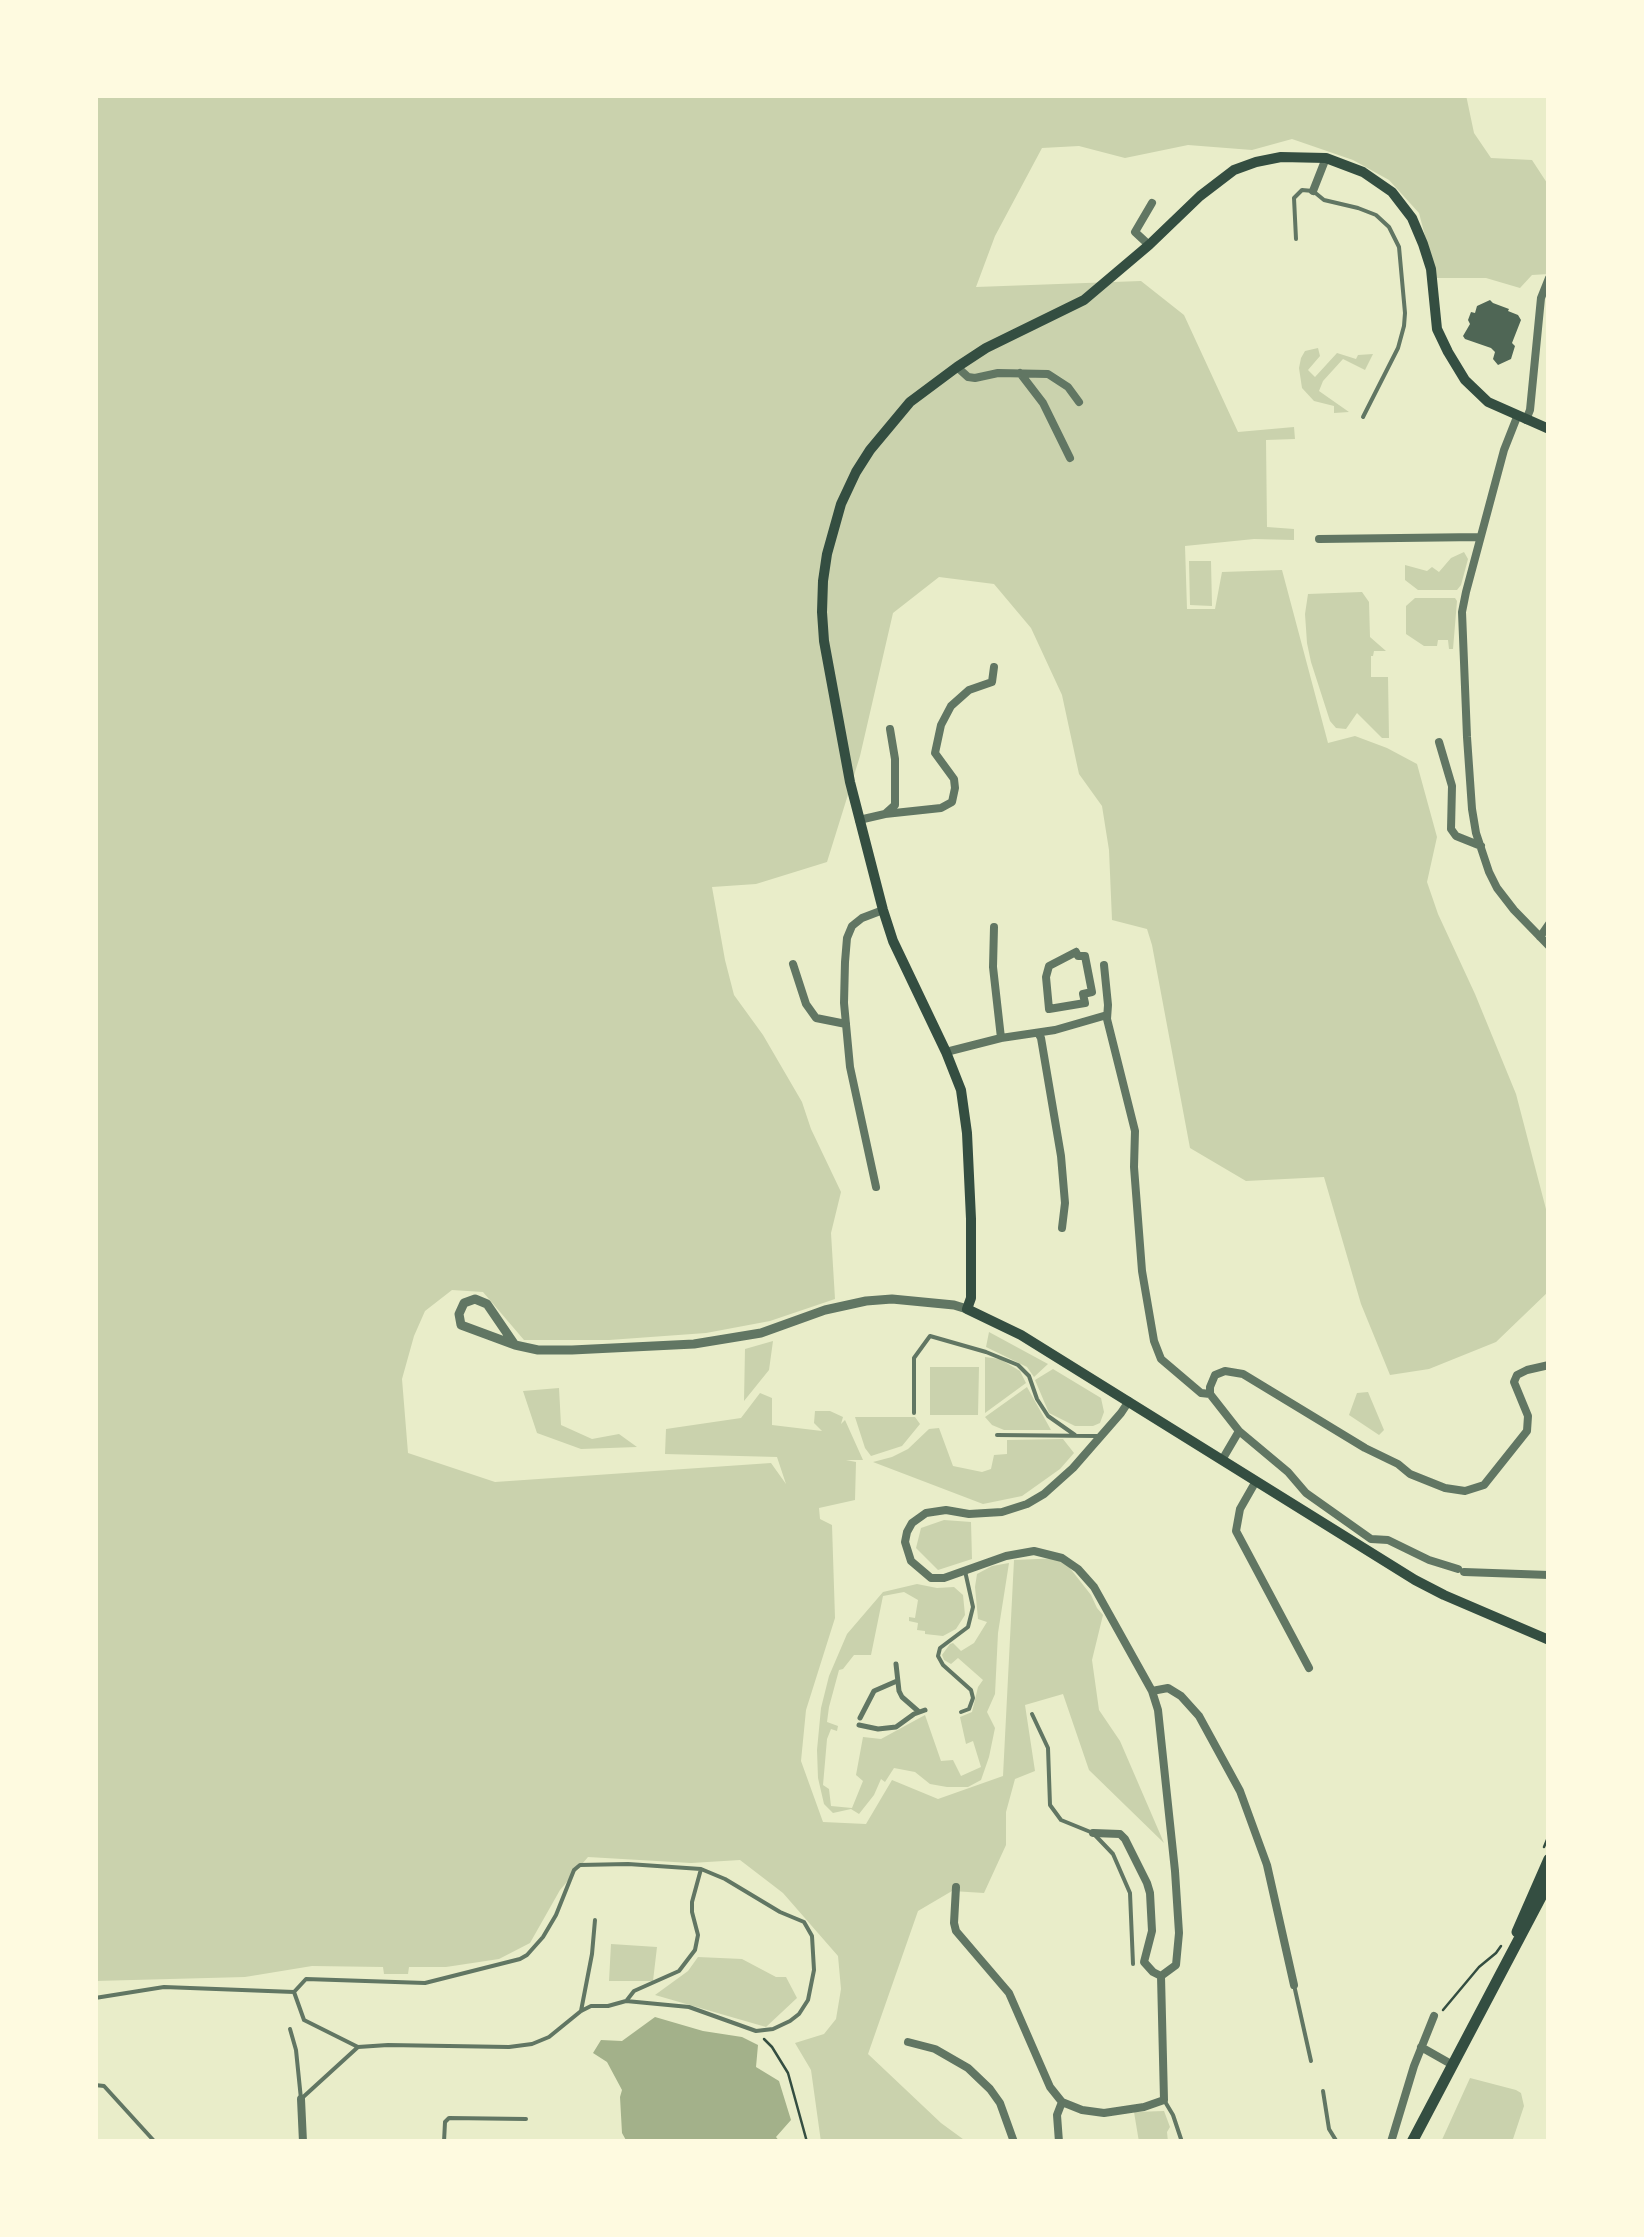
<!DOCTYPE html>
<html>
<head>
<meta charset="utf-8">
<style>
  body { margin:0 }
  #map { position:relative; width:1644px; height:2237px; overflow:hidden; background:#e9edc9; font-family:"Titillium Web",sans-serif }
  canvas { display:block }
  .frame { position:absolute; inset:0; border:98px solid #fefae0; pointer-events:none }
</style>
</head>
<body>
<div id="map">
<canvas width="1644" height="2237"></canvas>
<div class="frame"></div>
</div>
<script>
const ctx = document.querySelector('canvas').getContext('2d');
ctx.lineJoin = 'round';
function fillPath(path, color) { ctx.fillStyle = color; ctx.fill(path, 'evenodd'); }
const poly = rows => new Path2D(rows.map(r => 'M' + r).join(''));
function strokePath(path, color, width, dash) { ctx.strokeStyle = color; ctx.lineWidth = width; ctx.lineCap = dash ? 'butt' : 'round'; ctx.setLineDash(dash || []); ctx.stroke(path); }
fillPath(poly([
  [95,95,1085,95,1101,97,1131,95,1466,95,1474,133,1491,158,1532,160,1549,186,1549,274,1532,275,1520,288,1486,278,1436,278,1419,213,1389,180,1353,160,1292,139,1252,150,1188,145,1125,158,1079,146,1042,148,995,236,976,287,1141,281,1184,315,1238,432,1294,427,1295,439,1266,440,1267,527,1294,529,1294,540,1254,539,1185,546,1187,609,1215,609,1222,572,1282,570,1328,743,1355,736,1387,748,1417,764,1437,837,1427,882,1438,914,1475,994,1516,1094,1547,1213,1549,1213,1549,1291,1496,1342,1429,1369,1390,1375,1361,1304,1324,1177,1246,1181,1190,1148,1152,945,1147,929,1112,920,1109,850,1102,806,1079,774,1062,695,1031,628,994,584,939,577,893,613,860,756,827,862,756,884,712,887,725,960,734,995,763,1035,802,1102,811,1129,841,1192,831,1233,835,1299,770,1321,706,1333,609,1340,524,1340,483,1292,452,1290,425,1311,414,1336,402,1379,408,1453,495,1482,771,1463,786,1484,777,1457,665,1454,666,1429,741,1418,760,1393,772,1398,772,1425,822,1431,814,1423,815,1411,830,1411,843,1417,841,1424,845,1420,863,1460,846,1460,856,1462,855,1500,819,1508,820,1519,832,1525,835,1618,806,1710,801,1761,823,1822,866,1824,892,1780,938,1799,1003,1776,1014,1560,1062,1558,1091,1595,1097,1608,1103,1615,1092,1660,1099,1710,1120,1741,1164,1843,1089,1770,1063,1694,1025,1705,1035,1771,1015,1779,1006,1812,1006,1845,984,1893,952,1891,918,1911,868,2054,941,2123,967,2142,821,2142,811,2070,795,2043,824,2034,836,2019,841,1989,838,1956,783,1893,740,1860,691,1863,588,1857,560,1890,530,1943,499,1959,446,1967,409,1967,408,1974,384,1974,383,1967,312,1966,245,1977,95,1981],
  [1318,348,1320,356,1308,370,1315,377,1337,353,1356,359,1358,355,1373,354,1365,370,1343,359,1323,381,1319,391,1349,412,1334,413,1334,406,1314,401,1302,388,1299,368,1301,358,1305,351],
  [1464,552,1468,559,1461,585,1457,590,1418,590,1405,580,1405,565,1427,571,1432,567,1439,572,1451,558],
  [1189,561,1211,561,1212,606,1190,605],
  [1362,592,1369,602,1370,637,1386,651,1374,651,1373,656,1371,656,1371,677,1388,677,1389,738,1382,738,1357,713,1346,729,1336,728,1330,721,1311,662,1307,643,1305,614,1308,594],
  [1415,598,1455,598,1457,601,1453,649,1449,649,1448,640,1438,640,1437,646,1424,646,1406,634,1406,606],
  [989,1332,1048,1364,1034,1377,1027,1367,986,1347],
  [773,1341,769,1370,744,1401,745,1349],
  [985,1357,1000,1359,1020,1371,1026,1383,985,1413],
  [930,1367,979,1367,978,1415,930,1415],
  [1053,1369,1101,1398,1104,1412,1100,1423,1093,1426,1075,1426,1049,1413,1035,1380],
  [1027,1387,1051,1430,1004,1430,992,1425,985,1417],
  [559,1388,561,1425,592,1439,619,1434,637,1447,581,1449,537,1433,523,1391],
  [1368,1392,1384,1430,1379,1435,1349,1415,1357,1393],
  [855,1417,915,1417,920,1424,902,1446,871,1456,865,1448],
  [939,1428,953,1466,982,1472,991,1469,994,1455,1007,1454,1007,1440,1063,1439,1074,1453,1060,1469,1022,1496,983,1504,873,1462,892,1457,908,1449,929,1429],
  [944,1520,971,1522,972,1559,938,1570,916,1548,921,1528],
  [1009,1563,998,1633,995,1694,987,1712,995,1728,989,1757,981,1780,968,1787,947,1787,930,1784,915,1772,894,1768,885,1782,881,1779,874,1795,859,1814,851,1809,833,1813,824,1804,818,1778,817,1750,821,1708,829,1676,847,1634,883,1592,917,1584,937,1588,954,1587,963,1595,965,1615,956,1629,943,1636,925,1634,925,1631,917,1630,918,1623,909,1621,909,1617,915,1618,918,1600,904,1592,883,1596,871,1655,854,1655,843,1669,839,1670,829,1707,827,1722,838,1726,837,1731,831,1729,827,1739,823,1785,829,1789,831,1806,852,1808,863,1781,856,1775,863,1737,881,1739,925,1715,941,1761,953,1760,961,1776,981,1767,973,1741,966,1744,960,1717,972,1712,978,1687,983,1680,958,1658,951,1664,944,1660,942,1655,950,1644,953,1643,961,1651,974,1643,987,1622,978,1619,975,1587,977,1574,992,1566],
  [611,1944,657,1947,653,1981,609,1981],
  [698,1957,742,1959,776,1977,786,1977,797,1998,766,2027,655,1995,688,1971],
  [1470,2078,1516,2090,1521,2093,1524,2106,1512,2142,1441,2142],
  [1164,2111,1170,2127,1167,2132,1168,2142,1139,2142,1134,2112]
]), '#cad2ad');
fillPath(poly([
  [655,2017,703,2031,742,2037,758,2045,756,2067,779,2081,791,2120,776,2137,780,2142,627,2142,622,2133,620,2097,622,2090,607,2062,593,2053,601,2040,622,2041]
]), '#a3b18a');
fillPath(poly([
  [1490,300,1493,303,1509,309,1508,311,1518,315,1521,320,1512,343,1515,346,1511,359,1498,365,1493,359,1495,352,1491,348,1465,339,1463,336,1470,324,1468,320,1471,312,1475,313,1477,306]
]), '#4f6655');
strokePath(poly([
  [1544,1847,1549,1835],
  [1443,2010,1479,1967,1496,1953,1501,1946],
  [764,2039,772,2047,788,2073,807,2142]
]), '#344e41', 2.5);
strokePath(poly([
  [1296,239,1294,198,1302,190,1313,191,1324,200,1358,208,1376,215,1389,227,1399,247,1405,313,1404,326,1398,348,1363,417],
  [914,1413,914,1358,930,1336,986,1352,1018,1365,1029,1376,1037,1399,1048,1416,1075,1435],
  [997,1435,1097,1436],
  [961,1712,969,1709,973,1698,971,1690,943,1665,938,1656,940,1648,968,1627,973,1607,965,1571],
  [1032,1714,1048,1748,1050,1805,1061,1820,1093,1833,1113,1854,1130,1893,1133,1964],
  [1294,1985,1311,2061],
  [294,1992,306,1979,425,1983,520,1959,527,1955,543,1937,556,1915,574,1870,580,1865,628,1864,701,1869,692,1902,692,1912,698,1935,695,1950,679,1971,634,1991,627,2000],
  [294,1992,304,2020,358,2047],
  [95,1998,164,1987,294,1992],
  [581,2011,592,1954,595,1920],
  [290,2029,296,2050,301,2099],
  [95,2085,104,2086,155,2142],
  [1323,2091,1329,2129,1337,2142],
  [301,2099,358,2047,388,2045,509,2047,532,2044,549,2037,581,2011,591,2006,608,2006,626,2001,689,2007,756,2031,773,2029,790,2021,799,2014,808,2000,814,1970,812,1936,804,1922,780,1912,725,1879,701,1869],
  [1164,2100,1173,2115,1182,2142],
  [444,2142,445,2122,449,2118,526,2119]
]), '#617663', 4);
strokePath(poly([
  [896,1664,899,1691,902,1697,918,1711],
  [860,1718,874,1691,897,1681],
  [859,1725,878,1729,896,1727,914,1714,925,1710]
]), '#617663', 5);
strokePath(poly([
  [1313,191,1326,158],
  [1149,245,1135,232,1152,203],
  [957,367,968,377,975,378,998,373,1048,374,1068,387,1079,402],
  [1020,373,1043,403,1070,458],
  [1517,417,1504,450,1466,592,1462,612,1467,737,1472,809,1476,833,1489,872,1497,888,1514,910,1549,946],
  [1526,420,1530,410,1541,298,1549,278],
  [1319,539,1480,537],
  [1439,742,1452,786,1451,829,1456,836,1481,846],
  [885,814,941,808,952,802,955,788,954,779,935,753,941,725,951,706,969,690,992,682,994,667],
  [859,820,885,814,895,805,895,759,890,729],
  [994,927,993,967,1001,1038],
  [1540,937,1549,924],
  [1076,952,1078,956,1085,956,1092,992,1083,994,1085,1003,1049,1009,1046,977,1049,966,1076,952],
  [793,964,806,1004,816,1018,846,1024],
  [1104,965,1108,1005,1107,1019,1135,1131,1134,1167,1142,1271,1154,1341,1161,1359,1201,1393,1210,1394,1239,1431,1222,1460],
  [1038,1033,1041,1038,1061,1156,1065,1203,1062,1228],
  [946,1052,1001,1038,1055,1030,1107,1015],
  [876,1187,850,1067,844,1003,845,962,847,938,852,926,862,918,883,910],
  [1210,1394,1210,1387,1215,1375,1225,1371,1243,1374,1365,1448,1398,1464,1410,1474,1445,1488,1465,1491,1484,1485,1527,1431,1528,1416,1514,1382,1517,1375,1527,1370,1549,1365],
  [1129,1401,1121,1413,1073,1468,1044,1494,1027,1504,1002,1512,969,1514,946,1510,926,1513,912,1523,907,1532,905,1542,911,1561,931,1578,944,1578,1006,1556,1034,1551,1062,1558,1078,1569,1094,1587,1152,1691,1158,1710,1175,1871,1179,1933,1176,1965,1161,1976],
  [1239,1431,1288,1472,1306,1493,1371,1539,1388,1540,1429,1560,1458,1569],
  [1256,1481,1240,1509,1236,1531,1309,1668],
  [1464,1572,1549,1575],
  [1152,1691,1168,1688,1181,1696,1199,1716,1240,1791,1267,1865,1294,1985],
  [1093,1833,1120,1834,1125,1839,1147,1883,1150,1893,1152,1931,1144,1962,1153,1972,1161,1976],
  [956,1887,954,1923,956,1931,1009,1993,1050,2087,1062,2102],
  [908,2042,935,2049,968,2068,990,2089,1000,2103,1014,2142],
  [1421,2047,1451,2064],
  [301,2099,303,2142],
  [1059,2142,1057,2115,1062,2102,1082,2110,1104,2113,1144,2107,1164,2100,1161,1976],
  [1391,2142,1414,2066,1434,2016]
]), '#617663', 8);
strokePath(poly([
  [515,1345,487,1304,475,1299,464,1303,459,1314,461,1325,515,1345,538,1350,572,1350,694,1344,761,1333,825,1310,866,1301,892,1299,954,1305,967,1309]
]), '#617663', 9);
strokePath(poly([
  [1549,429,1488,402,1465,380,1448,352,1437,329,1431,269,1423,244,1412,218,1392,192,1363,172,1326,158,1281,157,1256,162,1234,170,1200,196,1149,245,1084,300,986,348,957,367,910,402,870,450,856,472,841,504,827,554,823,581,822,612,824,641,850,782,883,910,893,941,946,1052,961,1090,967,1133,971,1219,971,1298,967,1309,1021,1335,1415,1580,1444,1595,1549,1640]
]), '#344e41', 10);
strokePath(poly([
  [1517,1932,1549,1859],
  [1412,2142,1549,1882]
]), '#344e41', 11);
</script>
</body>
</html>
